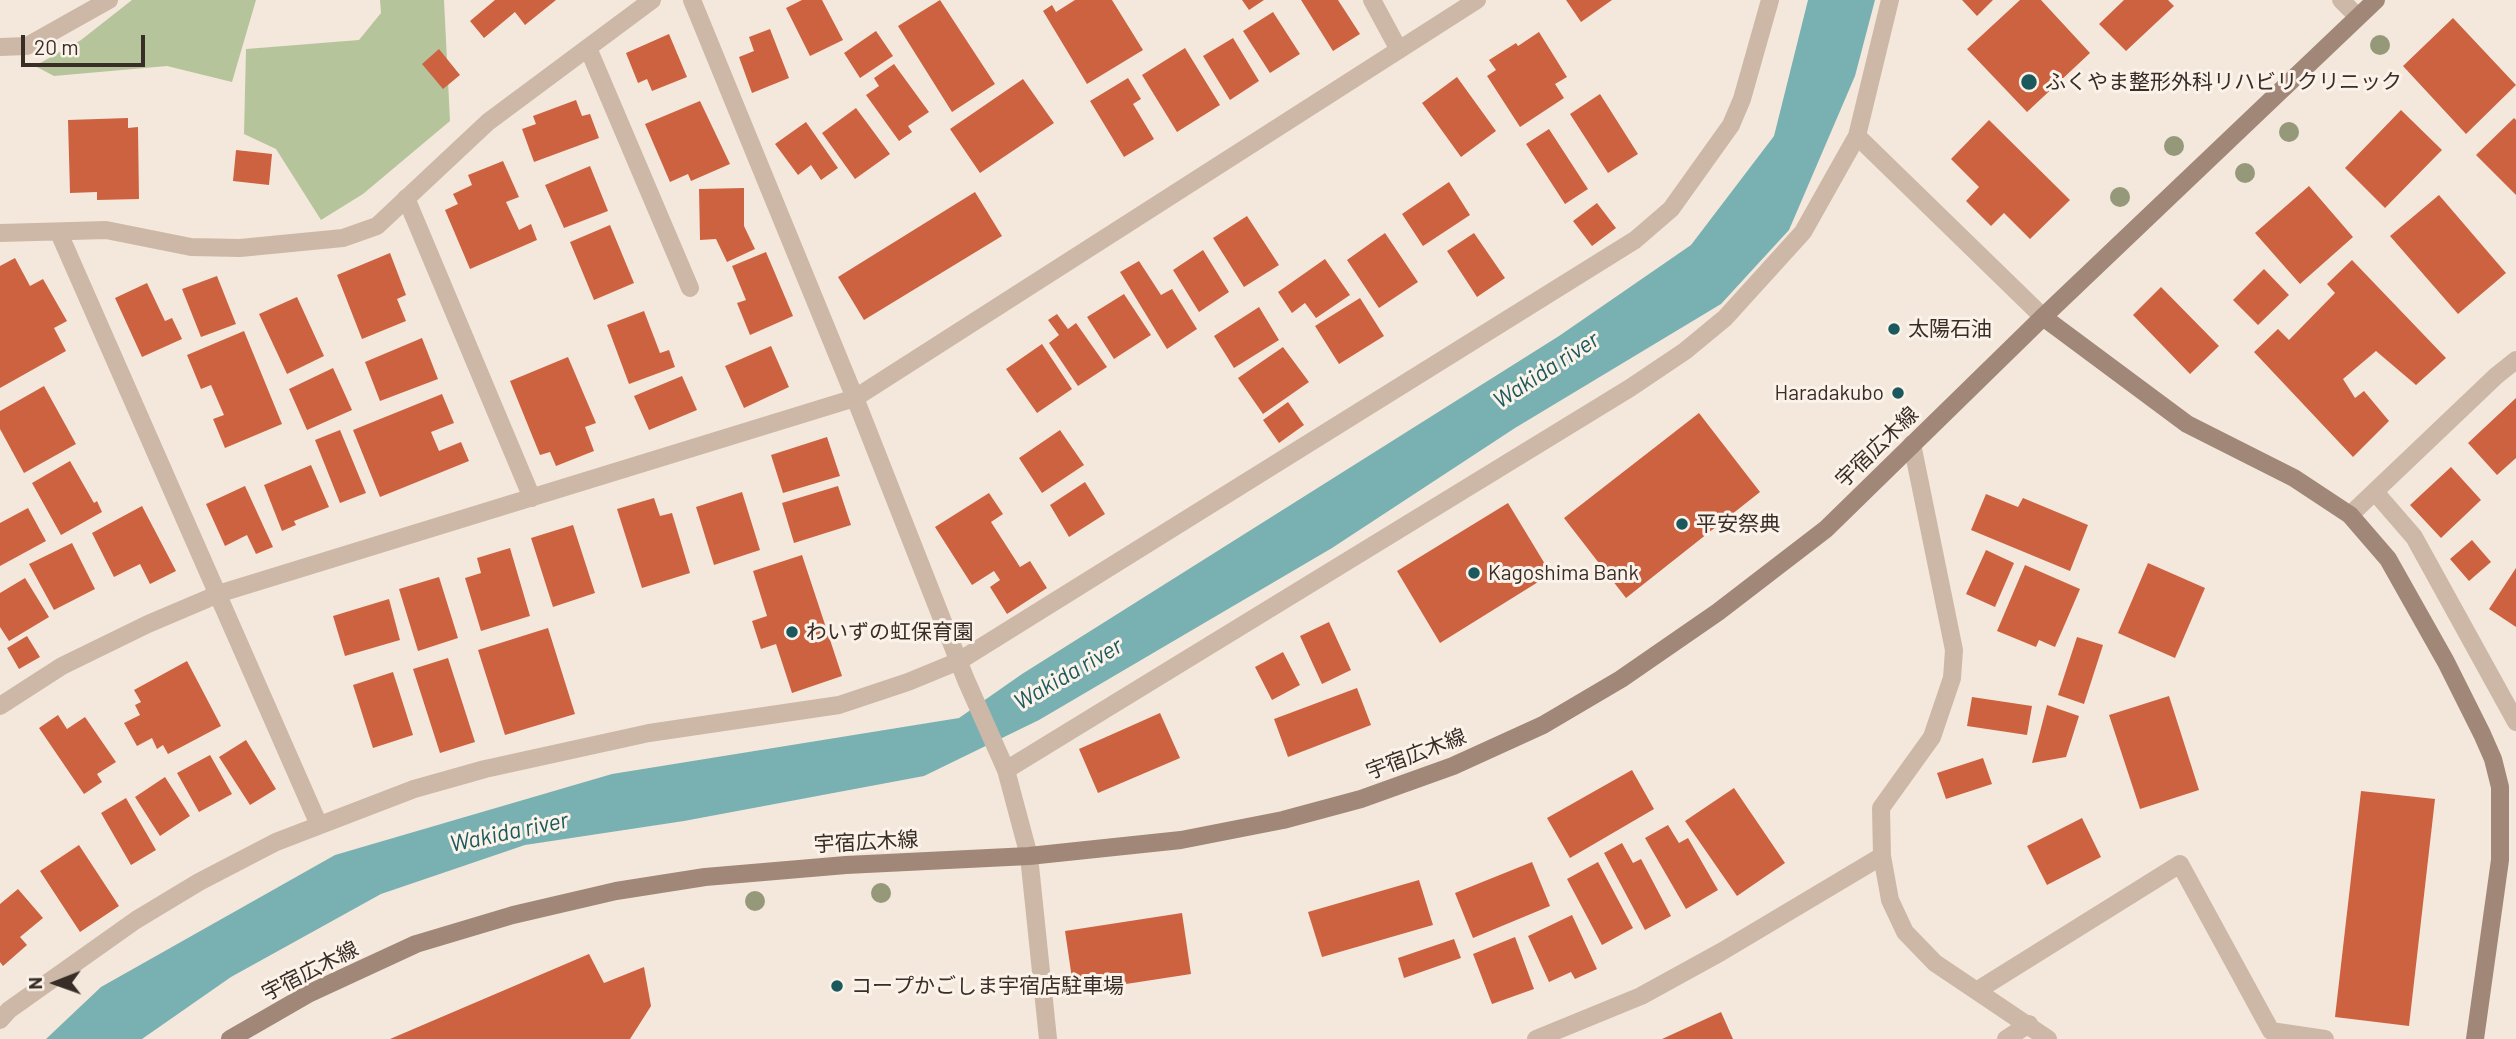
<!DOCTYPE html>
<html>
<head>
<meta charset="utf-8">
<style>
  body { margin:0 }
  #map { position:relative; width:2516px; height:1039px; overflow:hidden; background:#f4e8dc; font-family:Barlow,sans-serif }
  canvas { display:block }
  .north { position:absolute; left:21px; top:948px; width:70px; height:70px; -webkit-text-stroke:5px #fbf2e9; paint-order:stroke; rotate:269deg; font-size:19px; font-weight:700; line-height:28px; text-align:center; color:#392d28 }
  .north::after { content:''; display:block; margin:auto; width:24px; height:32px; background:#392d28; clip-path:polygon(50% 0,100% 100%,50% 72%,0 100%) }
  .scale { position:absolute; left:21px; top:35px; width:124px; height:32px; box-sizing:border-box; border:4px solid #392d28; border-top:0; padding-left:9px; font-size:21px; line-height:24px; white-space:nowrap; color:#392d28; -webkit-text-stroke:5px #fbf2e9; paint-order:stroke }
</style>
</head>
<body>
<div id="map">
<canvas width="2516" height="1039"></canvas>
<div class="north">N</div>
<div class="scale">20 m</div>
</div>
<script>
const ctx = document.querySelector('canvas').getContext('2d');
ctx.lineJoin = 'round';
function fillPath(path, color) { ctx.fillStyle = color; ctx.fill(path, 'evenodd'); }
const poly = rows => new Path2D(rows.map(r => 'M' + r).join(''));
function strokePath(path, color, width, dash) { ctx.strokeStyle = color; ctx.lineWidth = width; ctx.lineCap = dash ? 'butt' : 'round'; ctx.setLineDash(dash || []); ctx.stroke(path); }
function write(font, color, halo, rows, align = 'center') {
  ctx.font = font + ' Barlow,"Noto Sans JP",sans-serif'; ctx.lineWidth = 6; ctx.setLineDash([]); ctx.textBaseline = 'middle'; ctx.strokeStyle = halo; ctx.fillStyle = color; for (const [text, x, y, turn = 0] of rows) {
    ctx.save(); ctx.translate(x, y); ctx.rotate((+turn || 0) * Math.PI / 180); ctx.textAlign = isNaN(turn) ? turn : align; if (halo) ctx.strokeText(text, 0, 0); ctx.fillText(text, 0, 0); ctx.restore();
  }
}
fillPath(poly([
  [132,0,256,0,232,82,167,66,54,76,35,66,81,40],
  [380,0,444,0,450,121,363,194,321,220,276,149,244,134,246,49,359,40,381,13]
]), '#b6c49b');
fillPath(poly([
  [1808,0,1875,0,1855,76,1789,230,1721,304,1515,428,1332,548,1039,720,924,776,684,821,525,845,381,894,231,977,142,1039,46,1039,101,987,335,855,612,774,959,718,1022,674,1559,336,1691,245,1774,136]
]), '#79b1b3');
fillPath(poly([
  [495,0,556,0,525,25,515,12,484,38,470,21],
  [802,0,822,0,843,40,810,56,786,8],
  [940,0,995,84,952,112,898,26],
  [1075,0,1112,0,1143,50,1087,84,1043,11,1052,5,1056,12],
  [1242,0,1264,0,1249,10],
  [1301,0,1338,0,1360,34,1333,51],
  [1566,0,1612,0,1581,22],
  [1962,0,1993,0,1977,16],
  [2020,0,2041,0,2090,53,2027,112,1967,49],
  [2124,0,2168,0,2174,6,2126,51,2099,24],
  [1273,12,1300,54,1270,73,1243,31],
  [2453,18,2516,85,2466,134,2403,66],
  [770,29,789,78,752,93,739,57,754,51,749,37],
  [876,31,893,56,860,78,844,53],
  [1539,32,1567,77,1555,84,1564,98,1520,127,1487,76,1496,70,1489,60,1516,43,1518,46],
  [669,34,687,77,652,91,647,79,638,83,626,53],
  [1233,38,1259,81,1230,100,1203,56],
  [1185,48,1220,105,1177,132,1142,75],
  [439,49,460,75,443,89,422,64],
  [894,64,929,112,908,126,912,132,899,141,866,95,879,86,874,78],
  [1457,77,1496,131,1461,157,1422,103],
  [1128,78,1141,99,1133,104,1154,139,1124,157,1090,101],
  [1023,79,1054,123,980,173,950,129],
  [1600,94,1638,154,1608,173,1570,114],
  [576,100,582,116,590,114,599,138,534,162,522,129,536,124,533,116],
  [700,101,730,164,691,181,688,174,670,182,645,124],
  [856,108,890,154,855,179,822,133],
  [2401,110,2442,150,2385,208,2345,168],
  [128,118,128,128,138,127,139,199,97,200,97,192,70,193,68,120],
  [2514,118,2516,120,2516,195,2476,155],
  [1989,120,2070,200,2030,239,2004,213,1991,226,1966,201,1979,187,1951,159],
  [806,122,838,168,821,180,811,165,798,175,775,144],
  [1549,129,1588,189,1565,204,1526,144],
  [236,150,272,154,269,185,233,181],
  [503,161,519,197,506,202,519,230,531,224,537,240,470,269,445,210,458,204,453,194,472,185,468,175],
  [590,166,608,211,564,228,545,185],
  [1449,182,1470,215,1423,246,1402,214],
  [2309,186,2353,237,2300,284,2255,233],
  [744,188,744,226,755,249,727,262,716,239,700,240,699,189],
  [975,192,1002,236,864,320,838,277],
  [2439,195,2506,273,2458,314,2390,236],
  [1597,203,1616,228,1592,246,1573,221],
  [1247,216,1279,265,1244,287,1213,238],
  [610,225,634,283,594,300,570,242],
  [1385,233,1418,282,1379,308,1347,260],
  [1474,233,1505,278,1477,297,1447,251],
  [1203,250,1229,292,1199,312,1173,270],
  [766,252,793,316,750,335,737,303,746,300,732,266],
  [390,253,406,295,397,299,406,321,362,339,337,275],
  [15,258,30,286,43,279,67,321,54,328,66,351,0,388,0,266],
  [1325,259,1350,295,1316,318,1305,303,1292,313,1278,292],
  [2352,260,2446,358,2416,385,2376,351,2343,379,2355,398,2364,391,2389,421,2353,457,2254,352,2278,329,2289,340,2335,293,2327,284],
  [1139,261,1161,295,1172,289,1197,329,1167,349,1120,272],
  [2264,269,2289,295,2258,325,2233,300],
  [217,276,236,324,201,337,182,289],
  [147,283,165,321,172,318,182,339,142,357,115,298],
  [2161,287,2219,346,2190,374,2133,315],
  [1124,294,1151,335,1114,359,1087,317],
  [297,297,324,356,287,374,259,314],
  [1360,298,1384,336,1339,364,1315,326],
  [1259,307,1279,340,1234,368,1214,336],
  [644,311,660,353,669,350,675,367,629,384,607,325],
  [1057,314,1068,329,1076,323,1107,367,1078,386,1049,343,1059,335,1048,320],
  [244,331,282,424,225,448,213,419,224,415,211,385,201,389,187,355],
  [422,338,438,379,380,401,365,362],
  [1042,344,1072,389,1037,413,1006,369],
  [771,346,789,387,744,408,725,366],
  [1283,347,1309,382,1263,414,1238,378],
  [568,357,596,423,585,427,594,451,556,466,550,452,540,455,510,381],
  [333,368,352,410,307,430,289,389],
  [682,376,697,410,649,430,634,396],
  [44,386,76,444,24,473,0,429,0,411],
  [442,394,454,423,431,432,439,451,461,442,469,461,380,497,353,430],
  [2516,398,2516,458,2497,475,2468,443],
  [1288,402,1304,425,1279,443,1263,420],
  [1699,413,1760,492,1626,598,1564,518],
  [340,430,366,493,340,503,315,440],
  [1060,430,1084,465,1042,493,1019,458],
  [827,437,840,476,783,493,771,455],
  [70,461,94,503,97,501,102,512,61,535,32,483],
  [311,465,329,507,294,521,296,525,282,531,264,485],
  [2451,467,2481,500,2441,538,2410,505],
  [1085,482,1105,514,1069,537,1050,505],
  [245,486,273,547,256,554,247,535,225,546,206,504],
  [838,486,851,525,794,543,782,503],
  [742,492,760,550,714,565,696,507],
  [989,493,1003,514,991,522,1020,567,1030,561,1047,588,1007,614,990,587,1000,580,994,571,972,585,935,527],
  [1986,494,2018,507,2023,498,2088,525,2070,571,1971,530],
  [654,498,660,516,672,513,690,573,642,588,617,509],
  [1508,503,1551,574,1440,643,1397,571],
  [142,506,176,571,150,584,140,564,114,577,92,533],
  [28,508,46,541,0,566,0,523],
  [573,525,595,593,553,607,531,538],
  [2472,540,2491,562,2469,581,2450,559],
  [72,543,95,589,54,610,29,564],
  [510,548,530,616,481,631,465,578,481,573,477,558],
  [1986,550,2014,563,1995,607,1966,594],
  [802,555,842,676,792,693,776,644,761,649,752,621,767,616,753,571],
  [2148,563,2205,588,2175,658,2118,633],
  [2025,565,2080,589,2055,647,2039,640,2036,647,1997,631],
  [2516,568,2516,627,2489,609],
  [439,577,458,638,418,651,399,589],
  [25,578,49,617,9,641,0,627,0,593],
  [389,599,400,640,345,656,333,616],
  [1329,622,1351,670,1322,684,1300,636],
  [548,628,575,714,505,735,478,650],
  [27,636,40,657,19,669,7,648],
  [2077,637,2103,645,2084,704,2058,695],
  [1283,652,1300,685,1272,700,1255,667],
  [448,658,475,742,440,753,413,669],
  [187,661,221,726,168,754,163,745,157,749,152,738,137,746,124,723,140,715,135,705,141,702,134,690],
  [393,672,413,735,373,748,353,685],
  [1357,688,1371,725,1288,757,1274,719],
  [2169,696,2199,790,2140,809,2109,715],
  [1972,697,2032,706,2027,735,1967,726],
  [2047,705,2079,716,2066,757,2032,763],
  [1160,713,1180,758,1098,793,1079,749],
  [58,715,67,729,85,717,116,762,97,774,102,782,84,794,39,728],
  [246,740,276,789,250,805,219,757],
  [210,755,232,794,199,812,177,773],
  [1983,758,1992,784,1946,799,1937,773],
  [1632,770,1654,809,1570,858,1547,818],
  [165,777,190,816,160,836,135,797],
  [1734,788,1785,863,1737,896,1685,821],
  [2361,791,2435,799,2409,1026,2335,1017],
  [126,798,156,850,131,865,101,813],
  [2082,818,2101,857,2047,885,2027,846],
  [1668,825,1679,843,1688,838,1718,890,1686,909,1645,838],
  [1622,843,1633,863,1641,859,1671,916,1645,930,1604,853],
  [79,845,119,906,80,932,40,871],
  [1532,862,1550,906,1473,938,1455,893],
  [1598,862,1633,928,1602,945,1567,879],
  [1419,880,1433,925,1322,957,1308,912],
  [18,889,43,918,20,937,27,945,3,966,0,962,0,904],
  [1182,913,1191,974,1074,992,1065,931],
  [1572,915,1597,969,1575,979,1571,972,1549,982,1528,936],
  [1515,937,1534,989,1492,1004,1473,954],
  [1454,939,1461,958,1404,978,1398,958],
  [589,954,604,983,644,967,651,1006,630,1039,390,1039],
  [1721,1012,1733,1039,1662,1039]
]), '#cd6241');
strokePath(poly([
  [692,0,855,398,966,680,1006,770,1029,856,1048,1039],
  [1372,0,1399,50],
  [2341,0,2358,17],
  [0,47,27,46,109,0],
  [588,48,690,288],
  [1857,136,2043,317],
  [406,198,532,498],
  [0,233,106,230,191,247,240,248,343,238,377,226,488,122,652,0],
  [59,233,319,825],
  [1912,444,1954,650,1952,678,1932,737,1881,808,1882,856,1890,900,1905,932,1935,963,2048,1039],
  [2375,492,2414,537,2516,722],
  [2350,515,2496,376,2516,360],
  [0,706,62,666,148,624,221,593,855,398,1477,0],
  [1006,770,1630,388,1685,351,1725,318,1803,232,1857,136,1890,0],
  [1978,990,2180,864,2271,1031,2325,1039],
  [0,1020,9,1010,136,920,199,882,276,842,414,789,485,769,649,733,839,705,908,682,959,661,1635,240,1671,209,1731,125,1742,99,1770,0],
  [1536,1039,1641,996,1721,952,1882,856],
  [2006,1039,2029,1024]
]), '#cdb8a7', 18);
strokePath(poly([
  [2043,317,2187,424,2294,478,2350,515,2388,559,2446,662,2482,734,2493,759,2500,787,2500,860,2475,1039],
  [230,1039,310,993,416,944,513,915,616,891,705,877,846,865,1029,856,1181,840,1283,820,1361,799,1453,766,1543,725,1621,679,1718,612,1826,529,2043,317,2376,0]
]), '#a18778', 18);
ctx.fillStyle = '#95997a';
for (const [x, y] of [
  [2380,45],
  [2289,132],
  [2174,146],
  [2245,173],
  [2120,197],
  [881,893],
  [755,901]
]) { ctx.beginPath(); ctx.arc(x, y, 10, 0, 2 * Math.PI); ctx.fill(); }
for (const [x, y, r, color] of [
  [2029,82,9,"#1b595d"],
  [1894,329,7,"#1b595d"],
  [1898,393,7,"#1b595d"],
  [1682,524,7,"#1b595d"],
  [1474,573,7,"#1b595d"],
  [792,632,7,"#1b595d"],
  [837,986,7,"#1b595d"]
]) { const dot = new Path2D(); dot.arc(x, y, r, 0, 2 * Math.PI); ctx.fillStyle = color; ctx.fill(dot); strokePath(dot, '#fbf2e9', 2.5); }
write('21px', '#392d28', '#fbf2e9', [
  ["ふくやま整形外科リハビリクリニック",2045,82],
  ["太陽石油",1908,329],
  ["Haradakubo",1884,393,"right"],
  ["平安祭典",1696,524],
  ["Kagoshima Bank",1488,573],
  ["わいずの虹保育園",806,632],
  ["コープかごしま宇宿店駐車場",851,986]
], 'left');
write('21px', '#392d28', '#fbf2e9', [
  ["宇宿広木線",1877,447,-44],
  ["宇宿広木線",1416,754,-21],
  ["宇宿広木線",866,842,-3],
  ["宇宿広木線",310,971,-27]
]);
write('italic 23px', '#1b595d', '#fbf2e9', [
  ["Wakida river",1546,370,-33],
  ["Wakida river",1068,674,-30],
  ["Wakida river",509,832,-12]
]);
</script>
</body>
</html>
